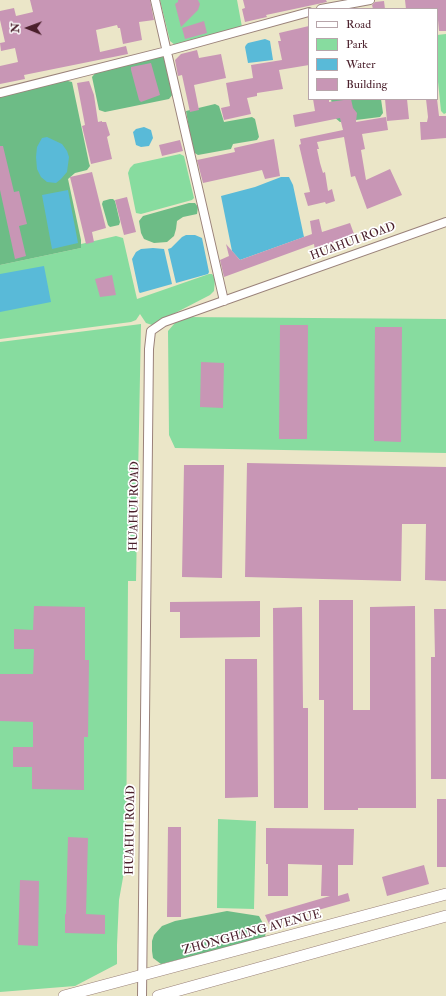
<!DOCTYPE html>
<html>
<head>
<meta charset="utf-8">
<style>
  body { margin:0 }
  #map { position:relative; width:446px; height:996px; overflow:hidden; background:#ebe6c8; font-family:"IM FELL Double Pica",serif }
  canvas { display:block }
  .legend { position:absolute; left:308px; top:8px; width:130px; height:92px; box-sizing:border-box; background:#fff; border:1px solid #b7a5aa; margin:0; padding:5px 7px; list-style:none; font-size:12px; color:#4a1f2b }
  .legend li { display:flex; align-items:center; gap:8px; height:20px }
  .legend b { width:20px; border:1px solid #b7a5aa }
  .north { position:absolute; left:8px; top:8px; width:40px; height:40px; -webkit-text-stroke:3px #fff; paint-order:stroke; rotate:271deg; font-size:11px; font-weight:700; line-height:16px; text-align:center; color:#4a1f2b }
  .north::after { content:''; display:block; margin:auto; width:14px; height:18px; background:#4a1f2b; clip-path:polygon(50% 0,100% 100%,50% 72%,0 100%) }
</style>
</head>
<body>
<div id="map">
<canvas width="446" height="996"></canvas>
<ul class="legend">
<li><b style="height:5px;background:#fff"></b>Road</li>
<li><b style="height:11px;background:#87dc9f"></b>Park</li>
<li><b style="height:11px;background:#59bad8"></b>Water</li>
<li><b style="height:11px;background:#c896b5"></b>Building</li>
</ul>
<div class="north">N</div>
</div>
<script>
const ctx = document.querySelector('canvas').getContext('2d');
ctx.lineJoin = 'round';
function fillPath(path, color) { ctx.fillStyle = color; ctx.fill(path, 'evenodd'); }
const poly = rows => new Path2D(rows.map(r => 'M' + r).join(''));
function strokePath(path, color, width, dash) { ctx.strokeStyle = color; ctx.lineWidth = width; ctx.lineCap = dash ? 'butt' : 'round'; ctx.setLineDash(dash || []); ctx.stroke(path); }
function write(font, color, halo, rows, align = 'center') {
  ctx.font = font + ' "IM FELL Double Pica",serif'; ctx.lineWidth = 3.5; ctx.setLineDash([]); ctx.textBaseline = 'middle'; ctx.strokeStyle = halo; ctx.fillStyle = color; for (const [text, x, y, turn = 0] of rows) {
    ctx.save(); ctx.translate(x, y); ctx.rotate((+turn || 0) * Math.PI / 180); ctx.textAlign = isNaN(turn) ? turn : align; if (halo) ctx.strokeText(text, 0, 0); ctx.fillText(text, 0, 0); ctx.restore();
  }
}
fillPath(poly([
  [160,0,237,0,242,27,175,45,170,41],
  [446,34,446,113,444,114,441,111,437,72,437,35],
  [180,154,184,156,194,198,192,200,141,214,136,213,128,173,130,168,134,164],
  [116,236,123,238,137,299,209,274,212,274,215,279,214,291,210,295,152,325,146,323,140,314,136,320,131,322,0,339,0,265,81,248,81,244],
  [180,317,446,319,446,453,175,448,169,435,168,331],
  [141,324,136,581,128,581,126,861,119,900,117,945,117,964,75,986,0,992,0,342],
  [218,819,256,821,254,909,217,908]
]), '#87dc9f');
fillPath(poly([
  [161,56,166,59,173,94,169,99,105,112,99,110,92,77,97,71],
  [60,80,68,81,72,82,89,163,90,166,87,170,75,173,68,179,81,240,81,248,0,265,0,96],
  [331,99,381,99,383,113,380,117,340,122,334,117],
  [215,104,219,106,224,122,252,117,255,119,259,137,257,140,233,144,231,149,198,155,193,152,186,111],
  [110,199,113,199,115,201,120,222,119,225,110,227,108,225,102,204,103,201],
  [189,203,195,203,198,207,197,214,183,217,177,221,176,229,174,236,167,242,154,243,144,239,141,233,139,221,143,216],
  [227,911,259,916,266,929,265,938,161,964,153,958,152,951,152,941,154,935,162,926,175,921]
]), '#6dbc86');
fillPath(poly([
  [265,39,270,41,273,60,248,63,245,47,246,45,248,43],
  [144,127,151,130,153,138,149,146,141,147,136,145,133,132,136,129],
  [47,137,62,144,67,151,69,157,67,172,61,179,56,183,47,182,41,177,37,169,36,157,37,147,42,138],
  [281,177,289,177,293,185,304,237,240,260,232,251,221,196,255,187],
  [68,190,78,243,52,249,42,195],
  [186,235,195,235,202,238,209,272,208,274,176,283,168,249,171,248,182,237],
  [153,248,164,249,172,284,140,293,139,292,132,259,136,252,141,249],
  [44,266,51,302,0,312,0,274]
]), '#59bad8');
fillPath(poly([
  [30,0,150,0,154,20,139,22,142,40,123,44,120,28,118,28,117,25,96,30,100,52,126,46,128,54,24,75,25,79,0,84,0,66,18,62,15,48,1,51,0,43,5,42,0,20,0,11,14,8,16,16,33,12],
  [178,0,198,0,200,4,198,10,181,27,175,4,178,2],
  [243,0,326,0,327,2,266,15,267,17,245,22,242,9,245,8],
  [405,0,446,0,446,31,439,31,437,9,406,9],
  [384,1,385,9,373,9,372,5,375,2],
  [204,21,207,33,185,39,182,28],
  [309,26,309,65,279,70,283,89,257,93,257,96,247,98,251,114,224,120,221,108,230,106,226,83,253,78,251,65,282,60,278,41,281,41,279,33],
  [197,50,199,58,221,54,226,78,194,85,199,110,190,112,182,75,178,76,175,60,181,54],
  [151,63,160,95,141,102,139,100,131,70,131,67],
  [89,81,94,95,98,122,102,121,102,122,106,122,110,135,107,137,112,159,91,164,82,126,85,125,77,83],
  [313,99,329,99,329,102,351,99,353,108,357,113,356,122,386,117,388,130,362,134,365,149,361,150,366,180,390,169,402,195,367,209,355,176,351,177,344,137,317,142,319,149,317,149,320,163,323,173,325,172,328,191,332,189,335,201,326,204,325,202,308,206,304,193,310,192,299,145,301,144,300,139,343,130,340,118,295,127,293,115,315,111],
  [385,99,407,99,409,119,387,121],
  [426,99,437,99,439,116,446,116,446,138,421,140,420,122,427,122,428,117],
  [274,139,280,176,265,179,262,170,203,183,197,160,235,152,234,148],
  [180,140,183,151,162,156,159,145],
  [0,146,3,146,14,192,19,191,27,224,19,226,26,256,15,259,0,190],
  [92,172,106,228,92,232,94,242,86,244,70,177],
  [127,197,136,232,124,235,115,200],
  [319,219,322,232,350,223,354,234,315,251,314,244,224,277,220,260,229,256,226,244,240,260,312,234,310,221],
  [112,275,116,295,100,297,95,279],
  [280,325,308,325,307,439,279,439],
  [375,327,402,327,401,442,374,441],
  [201,362,224,363,223,408,200,407],
  [247,463,446,467,446,581,425,580,426,524,402,524,401,581,245,577],
  [184,465,224,465,222,578,182,577],
  [319,600,353,600,353,710,370,710,370,607,415,606,416,808,358,808,358,810,324,810,324,700,319,700],
  [260,601,260,637,180,638,180,612,170,612,170,602],
  [34,606,85,607,85,660,89,660,88,737,84,737,84,790,32,789,32,767,13,767,13,747,33,747,33,722,0,721,0,674,33,674,34,649,14,649,14,629,33,630],
  [302,607,303,708,308,708,308,808,274,808,273,608],
  [434,609,446,609,446,779,431,779,431,657,435,657],
  [225,659,257,659,258,797,225,798],
  [437,799,446,799,446,867,437,867],
  [168,827,181,827,181,917,167,917],
  [266,828,354,829,353,865,338,865,338,896,348,893,350,901,269,924,265,915,330,896,321,896,322,865,288,864,288,896,268,896,268,864,266,864],
  [68,837,88,838,86,914,105,915,105,934,65,933,65,914,66,914],
  [424,865,429,884,387,896,382,877],
  [20,880,39,881,38,946,18,945]
]), '#c896b5');
const street = poly([
  [155,0,224,301],
  [321,9,370,0],
  [0,93,167,51,309,12],
  [142,996,149,349,151,331,164,322,446,222]
]);
const secondary = poly([
  [64,996,446,894],
  [158,996,446,916]
]);
strokePath(street, '#9a827a', 10);
strokePath(secondary, '#9a827a', 12);
strokePath(street, '#fff', 8);
strokePath(secondary, '#fff', 11);
write('12px', '#4a1f2b', '#fff', [
  ["HUAHUI ROAD",353,242,-20],
  ["HUAHUI ROAD",135,506,-89],
  ["HUAHUI ROAD",131,830,-89],
  ["ZHONGHANG AVENUE",252,933,-15]
]);
</script>
</body>
</html>
